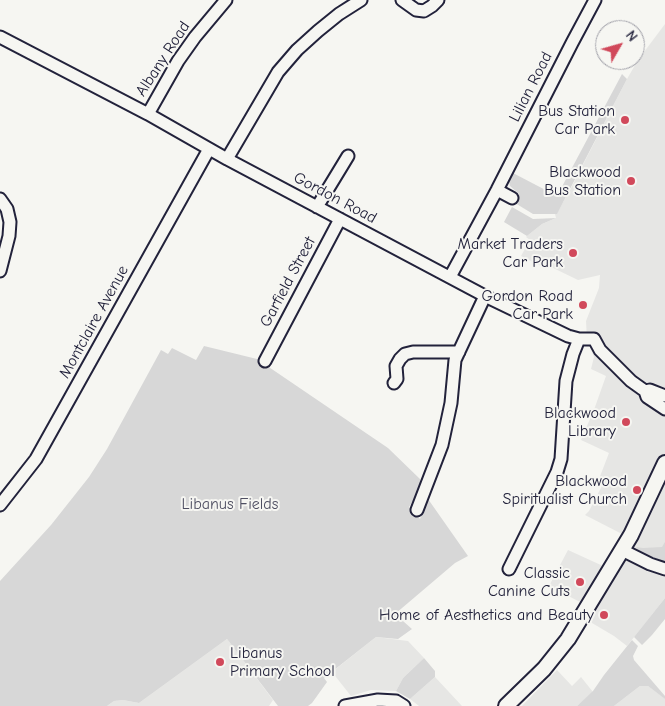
<!DOCTYPE html>
<html>
<head>
<meta charset="utf-8">
<style>
  body { margin:0 }
  #map { position:relative; width:665px; height:706px; overflow:hidden; background:#f6f6f2; font-family:"Comic Neue",sans-serif }
  canvas { display:block }
  .north { position:absolute; left:595px; top:20px; width:50px; height:50px; box-sizing:border-box; background:#f6f6f2; border:1px solid #a1a1a9; border-radius:50%; rotate:52deg; font-size:14px; font-weight:700; line-height:20px; text-align:center; color:#22223b }
  .north::after { content:''; display:block; margin:auto; width:18px; height:22px; background:#d1495b; clip-path:polygon(50% 0,100% 100%,50% 72%,0 100%) }
</style>
</head>
<body>
<div id="map">
<canvas width="665" height="706"></canvas>
<div class="north">N</div>
</div>
<script>
const ctx = document.querySelector('canvas').getContext('2d');
ctx.lineJoin = 'round';
function fillPath(path, color) { ctx.fillStyle = color; ctx.fill(path, 'evenodd'); }
const poly = rows => new Path2D(rows.map(r => 'M' + r).join(''));
function strokePath(path, color, width, dash) { ctx.strokeStyle = color; ctx.lineWidth = width; ctx.lineCap = dash ? 'butt' : 'round'; ctx.setLineDash(dash || []); ctx.stroke(path); }
function write(font, color, halo, rows, align = 'center') {
  ctx.font = font + ' "Comic Neue",sans-serif'; ctx.lineWidth = 4; ctx.setLineDash([]); ctx.textBaseline = 'middle'; ctx.strokeStyle = halo; ctx.fillStyle = color; for (const [text, x, y, turn = 0] of rows) {
    ctx.save(); ctx.translate(x, y); ctx.rotate((+turn || 0) * Math.PI / 180); ctx.textAlign = isNaN(turn) ? turn : align; if (halo) ctx.strokeText(text, 0, 0); ctx.fillText(text, 0, 0); ctx.restore();
  }
}
fillPath(poly([
  [665,24,665,598,627,646,614,636,592,623,580,602,549,586,568,550,603,566,622,534,585,515,589,511,604,482,599,479,609,453,581,440,595,407,606,376,591,369,594,357,587,340,586,321,599,288,600,275,578,280,547,265,545,268,521,256,530,240,526,237,527,236,542,224,556,218,555,214,557,213,570,190,627,79,638,60],
  [376,637,408,641,424,658,403,678,396,691,371,690,351,696,332,672],
  [227,639,273,700,269,706,107,706,114,701,123,700,139,703],
  [557,670,572,686,581,677,593,692,577,706,522,706],
  [435,677,462,706,419,706,410,699],
  [640,686,648,686,663,697,665,699,665,706,614,706]
]), '#e6e6e4');
fillPath(poly([
  [622,74,627,79,557,214,533,214,515,203,519,194,510,186,509,182,513,173,557,196],
  [512,207,533,219,556,218,542,224,527,236,504,222],
  [204,346,257,359,388,448,420,479,420,489,409,507,420,519,428,499,468,556,455,563,395,614,412,629,398,639,376,637,324,678,327,682,312,703,308,706,278,706,227,639,139,703,123,700,114,701,107,706,0,706,0,581,51,525,89,477,107,449,161,350,168,354,172,348,196,360],
  [665,542,665,562,640,552,636,547,643,548,662,547],
  [665,598,665,619,652,635,642,645,634,637],
  [632,640,638,646,633,656,634,660,665,696,665,699,648,686,640,686,614,706,577,706,593,691,604,675],
  [424,658,435,671,435,677,410,699,396,691,403,678]
]), '#d7d7d7');
const minor = poly([
  [402,0,416,10,424,11,432,6,438,0],
  [0,37,148,114,227,159,485,296,568,336,579,339,594,339,600,350,631,381,645,391,647,397,665,409],
  [148,114,178,61,195,37,226,0],
  [227,159,278,72,297,50,318,31,339,14,361,0],
  [497,190,512,198],
  [0,199,7,209,10,222,9,236,0,271],
  [317,207,348,156],
  [450,277,497,190,572,43,595,0],
  [265,361,340,219],
  [394,383,397,379,396,366,400,359,405,354,413,352,459,352],
  [645,391,650,390,665,396],
  [0,505,36,459,209,149],
  [417,510,442,445,451,403,455,360,485,296],
  [622,550,650,564,665,569],
  [509,569,557,472,561,459,566,381,573,354,579,339],
  [345,706,378,700,396,701,404,706]
]);
const major = poly([
  [506,706,544,669,568,639,631,535,665,463]
]);
strokePath(minor, '#22223b', 15);
strokePath(major, '#22223b', 18);
strokePath(minor, '#f6f6f2', 11);
strokePath(major, '#f6f6f2', 14);
for (const [x, y, r, color] of [
  [625,120,5,"#d1495b"],
  [631,181,5,"#d1495b"],
  [573,253,5,"#d1495b"],
  [583,305,5,"#d1495b"],
  [626,422,5,"#d1495b"],
  [637,490,5,"#d1495b"],
  [580,582,5,"#d1495b"],
  [604,615,5,"#d1495b"],
  [220,662,5,"#d1495b"]
]) { const dot = new Path2D(); dot.arc(x, y, r, 0, 2 * Math.PI); ctx.fillStyle = color; ctx.fill(dot); strokePath(dot, '#f6f6f2', 2); }
write('16px', '#22223b', '#f6f6f2', [
  ["Albany Road",163,59,-57],
  ["Lilian Road",531,87,-63],
  ["Gordon Road",335,198,28],
  ["Garfield Street",288,282,-62],
  ["Montclaire Avenue",94,322,-61]
]);
write('16px', '#22223b', '#f6f6f2', [
  ["Bus Station",615,111],
  ["Car Park",615,129],
  ["Blackwood",621,172],
  ["Bus Station",621,190],
  ["Market Traders",563,244],
  ["Car Park",563,262],
  ["Gordon Road",573,296],
  ["Car Park",573,314],
  ["Blackwood",616,413],
  ["Library",616,431],
  ["Blackwood",627,481],
  ["Spiritualist Church",627,499],
  ["Classic",570,573],
  ["Canine Cuts",570,591],
  ["Home of Aesthetics and Beauty",594,615],
  ["Libanus",230,653,"left"],
  ["Primary School",230,671,"left"]
], 'right');
write('16px', '#4f4f62', '#f6f6f2', [
  ["Libanus Fields",230,504]
]);
</script>
</body>
</html>
